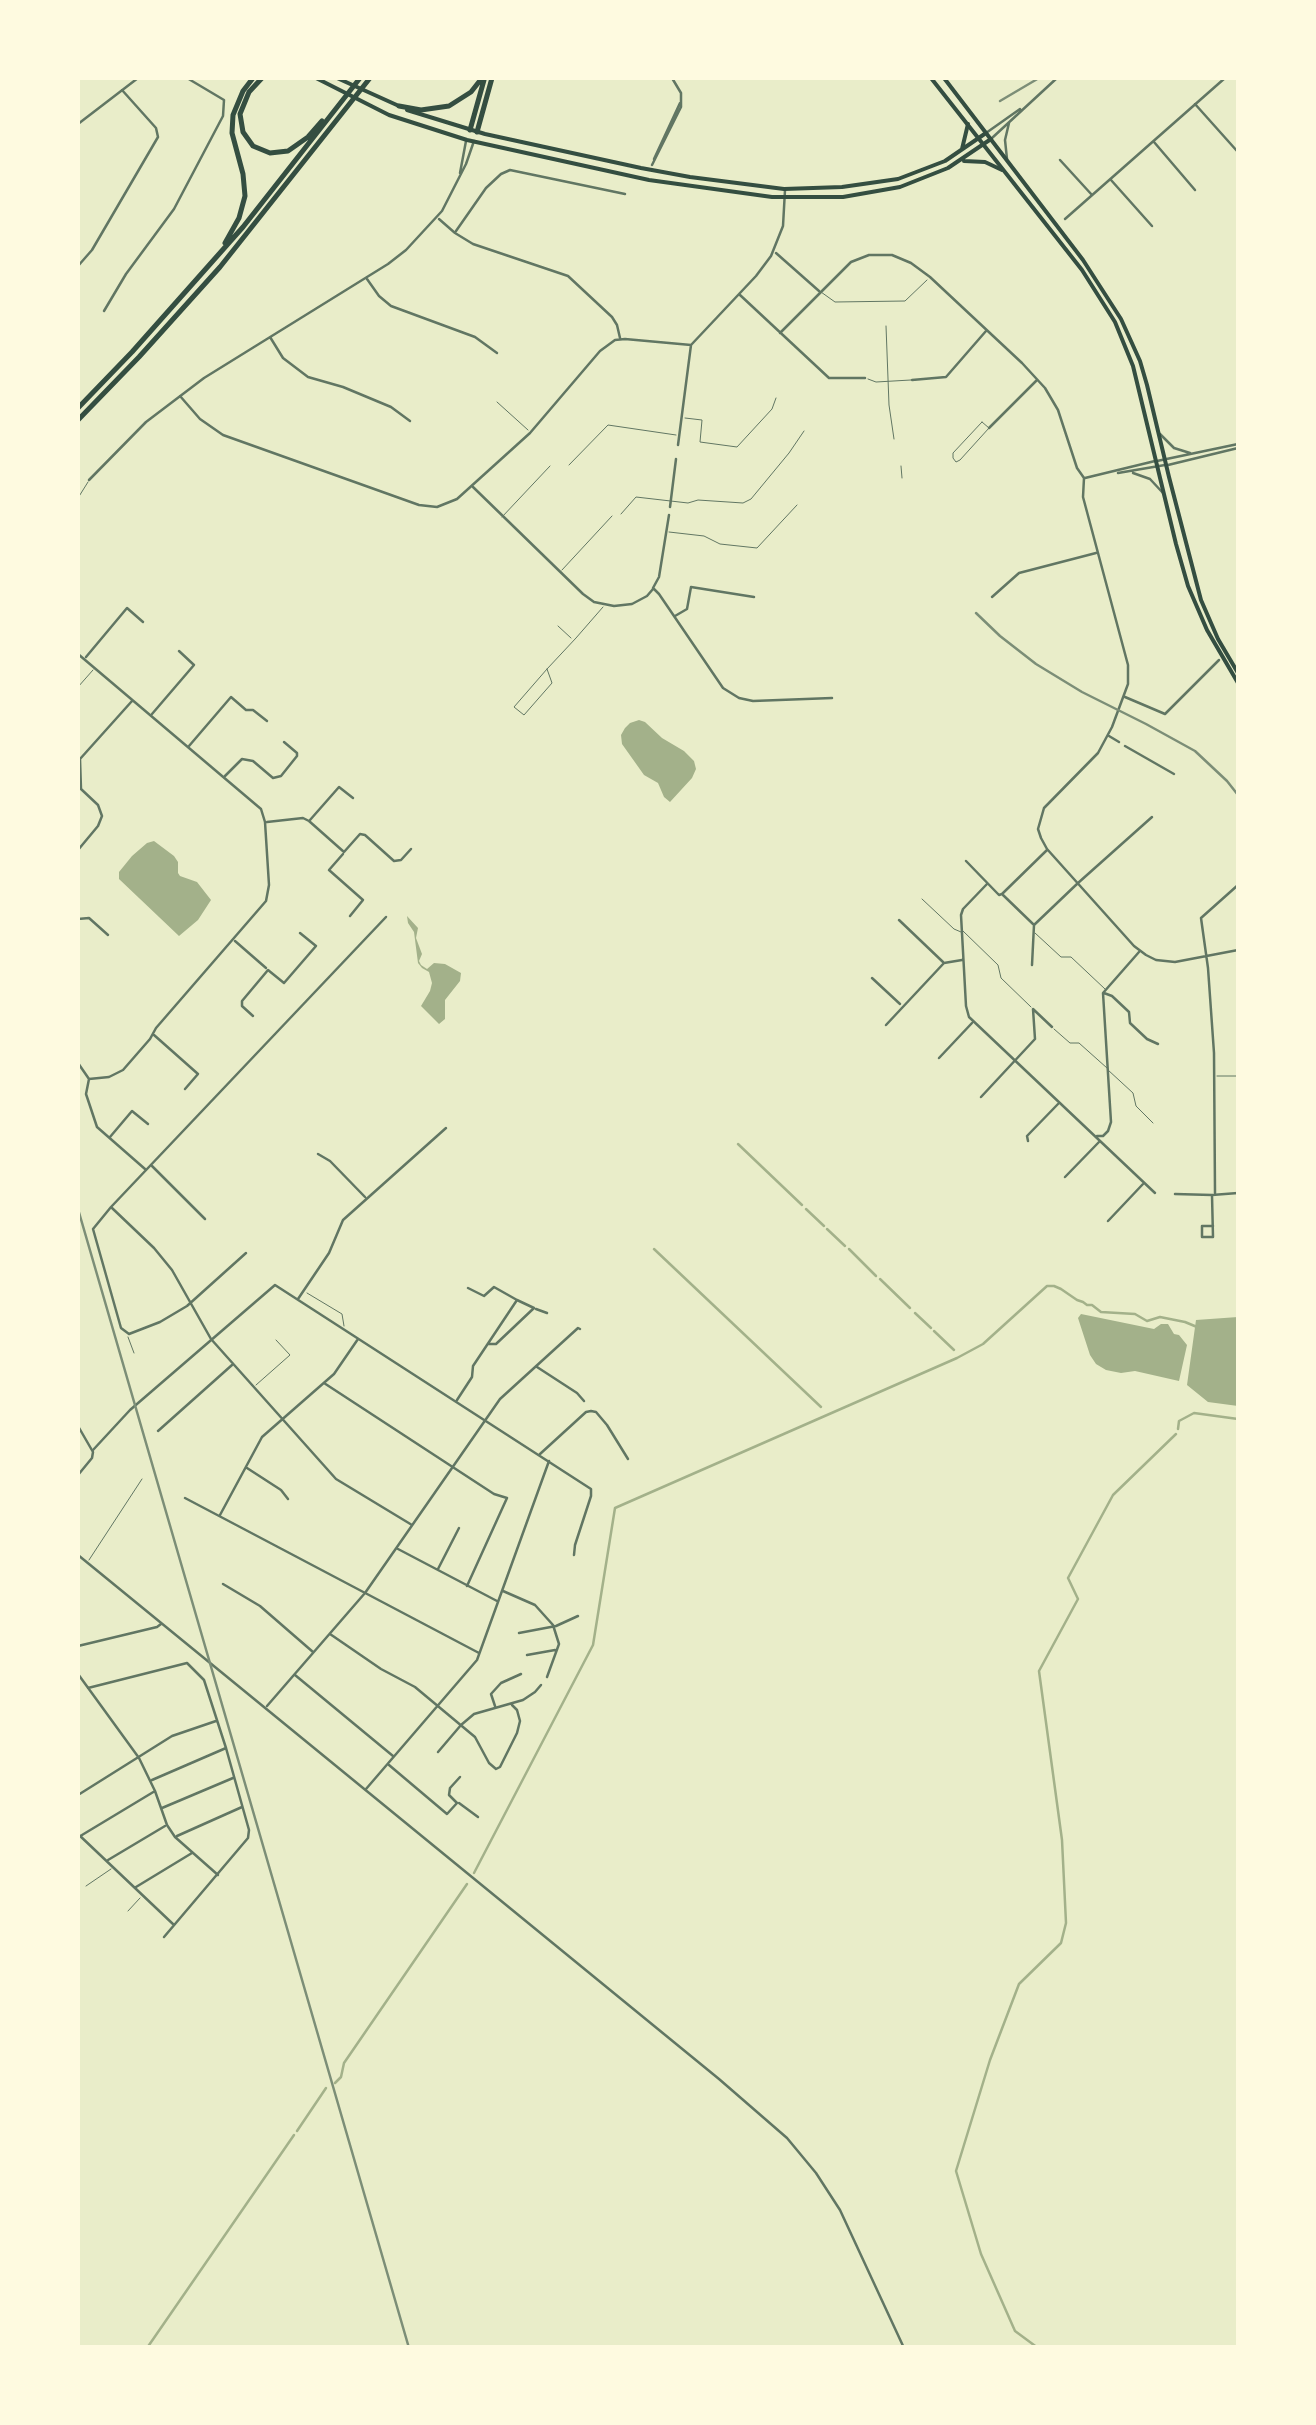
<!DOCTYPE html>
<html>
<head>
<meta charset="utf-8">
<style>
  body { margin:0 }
  #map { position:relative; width:1316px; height:2425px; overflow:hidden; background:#e9edc9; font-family:"Sofia Sans Condensed",sans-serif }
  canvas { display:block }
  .frame { position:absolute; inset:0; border:80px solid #fefae0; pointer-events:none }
</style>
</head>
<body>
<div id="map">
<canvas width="1316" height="2425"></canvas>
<div class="frame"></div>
</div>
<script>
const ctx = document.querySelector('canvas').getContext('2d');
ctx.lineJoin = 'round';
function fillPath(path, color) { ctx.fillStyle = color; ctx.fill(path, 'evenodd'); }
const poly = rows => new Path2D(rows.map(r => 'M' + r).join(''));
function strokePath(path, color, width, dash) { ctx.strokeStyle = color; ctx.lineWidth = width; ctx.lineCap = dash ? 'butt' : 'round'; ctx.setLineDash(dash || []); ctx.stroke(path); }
fillPath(poly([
  [639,720,645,722,662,738,684,751,694,761,696,769,692,778,670,802,664,797,658,783,644,775,622,744,621,735,625,728,630,723],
  [154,841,174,856,178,862,178,873,180,876,197,882,211,900,198,920,179,936,119,879,119,872,132,856,147,843],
  [407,916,418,928,416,938,422,954,419,961,421,965,427,969,434,963,445,964,461,973,460,981,445,1000,445,1019,439,1024,421,1006,430,991,432,983,429,972,422,968,418,963,414,932,408,923],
  [1081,1314,1154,1329,1161,1324,1168,1324,1174,1334,1179,1335,1187,1345,1179,1381,1135,1371,1121,1373,1106,1370,1096,1364,1090,1355,1078,1318],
  [1238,1317,1238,1406,1208,1402,1187,1385,1196,1320]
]), '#a3b18a');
strokePath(poly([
  [738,1144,802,1205],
  [806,1209,824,1226],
  [827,1229,845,1246],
  [654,1249,821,1407],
  [849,1249,876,1276],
  [880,1279,910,1308],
  [915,1313,931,1328],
  [934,1331,954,1350],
  [1178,1429,1179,1421,1194,1413,1238,1419],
  [474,1873,593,1645,615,1508,957,1358,983,1344,1047,1286,1054,1286,1061,1289,1077,1300,1083,1302,1087,1305,1092,1305,1101,1312,1135,1314,1147,1321,1160,1317,1185,1322,1197,1327],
  [335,2083,341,2077,344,2063,467,1884],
  [297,2131,326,2088],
  [147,2348,294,2135],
  [1038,2348,1015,2331,981,2254,956,2171,990,2060,1019,1984,1061,1943,1066,1923,1062,1840,1039,1671,1078,1599,1068,1578,1113,1495,1176,1434]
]), '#a3b18a', 2.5);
strokePath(poly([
  [821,292,835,302,905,301,927,280],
  [497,402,528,430],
  [685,418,702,420,700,442,737,447,772,409,776,398],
  [982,422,989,428,960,460,956,462,953,458,953,453,982,422],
  [569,465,608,425,676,435],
  [901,466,902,478],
  [78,498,88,482],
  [621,514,636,497,688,503,698,500,743,503,751,499,789,453,804,431],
  [502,517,550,466],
  [669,532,704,536,720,544,757,548,797,505],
  [562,570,612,516],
  [558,626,571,638],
  [547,669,552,683,524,715,514,707,547,669,576,638,603,607],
  [78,687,93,670],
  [922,899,954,929,961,932],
  [1108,1070,1133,1093,1136,1106,1153,1123],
  [1217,1076,1238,1076],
  [307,1293,342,1314,344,1326],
  [128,1337,134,1353],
  [256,1385,290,1355,276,1340],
  [89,1560,142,1479],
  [86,1886,111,1869],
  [128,1911,140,1898]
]), '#617663', 1);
strokePath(poly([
  [886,326,889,405,894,439],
  [868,379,876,382,911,380],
  [963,931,998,965,1001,978,1031,1007],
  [1035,933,1061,957,1071,957,1105,989],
  [1054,1029,1070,1043,1079,1043,1107,1068]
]), '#617663', 1);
strokePath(poly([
  [1195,104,1237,151],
  [78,124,138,78],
  [1154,142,1195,190],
  [654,159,680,103],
  [1060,160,1092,195],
  [652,165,681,107,681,93,672,78],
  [460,173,466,141],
  [1111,180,1152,226],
  [439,219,455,233,473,244,568,276,612,317,617,325,620,338],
  [1065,219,1225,78],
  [456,231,486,188,501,174,510,170,625,194],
  [776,253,819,291],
  [78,266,92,250,158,137,156,128,122,90],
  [367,279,379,296,391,306,475,337,497,353],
  [740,295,829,378,865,378],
  [104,311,126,274,174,209,223,116,224,100,187,78],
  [780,333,851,262,869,255,892,255,911,263,930,277,1022,363,1045,388,1058,410,1077,468,1084,478,1083,497,1128,665,1128,684,1112,727,1098,753,1044,808,1038,829,1041,838,1047,849,1134,946,1146,955,1156,960,1175,962,1238,950],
  [270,337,283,358,308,377,343,387,391,407,410,421],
  [912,380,946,377,986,331],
  [180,396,200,419,223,435,419,505,437,507,457,499,530,433,600,351,615,340,625,339,691,345],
  [989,428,1037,380],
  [678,445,691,345,756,276,771,256,783,226,785,190],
  [1118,473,1165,465],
  [1133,473,1150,479,1163,493],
  [1085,478,1155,461],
  [89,480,146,422,204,378,388,264,406,250,442,211,466,164,474,141],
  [473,487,583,594,594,602,614,606,632,604,647,596,653,589],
  [670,507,676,459],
  [669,515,659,577,653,588,659,594,723,688,739,698,753,701,832,698],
  [992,597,1019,573,1096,553],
  [675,616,687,609,691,587,754,597],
  [78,654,261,809,265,822,269,885,266,901,156,1028,150,1039,123,1070,109,1077,89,1079],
  [86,657,127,608,143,622],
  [1125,697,1165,714,1219,660],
  [152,714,194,665,179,651],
  [1109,736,1119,742],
  [189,746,231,697,246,710,253,710,267,721],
  [1125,746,1174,774],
  [225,776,242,759,253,761,273,778,281,776,297,756,297,753,284,742],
  [310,820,339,787,353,798],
  [267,822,303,818,309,821,344,852,360,834,365,835,394,861,401,860,411,849],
  [78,850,98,826,102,816,98,805,81,789,80,759,132,701],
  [343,854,329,870,363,900,350,916],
  [966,861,999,895,1002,894,1047,850],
  [987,884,963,909,961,915,966,1006,969,1017,1155,1193],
  [1003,895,1033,924],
  [78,919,89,918,108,935],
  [899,920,943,962],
  [235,941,266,968],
  [1032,965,1034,925,1078,883,1152,817],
  [872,978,900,1004],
  [1104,993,1112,996,1129,1012,1130,1023,1147,1039,1158,1044],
  [253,1016,242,1006,242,1001,268,970,284,983,316,946,300,933],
  [886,1025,944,963,962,960],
  [154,1035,198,1074,185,1089],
  [939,1058,972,1023],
  [78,1063,89,1079,86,1094,97,1127,145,1169],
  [981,1097,1035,1039,1033,1009,1052,1027],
  [1097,1136,1103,1136,1108,1131,1111,1122,1103,993,1139,952],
  [110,1137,132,1111,148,1124],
  [1028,1141,1027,1136,1058,1104],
  [318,1154,330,1161,365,1197],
  [152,1166,205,1219],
  [1065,1177,1099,1142],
  [1215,1193,1214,1053,1208,968,1201,918,1238,885],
  [1175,1194,1212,1195,1238,1193],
  [1212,1195,1213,1237,1202,1237,1202,1226,1213,1226],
  [112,1208,154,1248,172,1270,211,1339,336,1479,412,1525],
  [1108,1221,1143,1184],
  [246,1253,187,1306,160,1322,129,1334,121,1328,93,1229,111,1207,386,917],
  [468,1288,484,1296,494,1287,517,1300],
  [298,1299,329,1253,343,1220,446,1128],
  [536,1309,547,1313],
  [537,1367,577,1393,584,1401],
  [324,1383,494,1494,507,1498,467,1586],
  [457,1400,472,1377,473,1366,517,1300,534,1308,496,1344,488,1344],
  [158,1431,232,1365],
  [93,1450,130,1410,275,1285,591,1489,591,1496,575,1545,574,1555],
  [540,1454,586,1412,591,1411,596,1412,607,1425,628,1459],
  [247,1468,281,1490,288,1499],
  [185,1498,479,1653],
  [220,1515,262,1437,334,1374,358,1339],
  [398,1549,497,1601],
  [438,1569,459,1528],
  [223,1584,260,1606,313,1652],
  [503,1591,535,1605,553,1625,559,1644,547,1677],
  [519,1633,556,1626,578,1616],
  [330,1634,381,1669,415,1687,475,1737,489,1763,496,1769,500,1767,517,1733,520,1721,517,1710,512,1705],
  [78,1646,157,1627,161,1624],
  [527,1655,555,1650],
  [78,1674,139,1758,155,1791,167,1825,175,1837,218,1875],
  [295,1675,393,1756],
  [88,1688,187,1663,204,1680,226,1748,249,1830,248,1838,164,1937],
  [267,1706,365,1593,500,1399,578,1328,580,1329],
  [495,1706,491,1694,501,1683,521,1674],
  [438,1752,461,1725,474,1714,523,1700,535,1692,541,1685],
  [389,1765,447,1814,457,1803,449,1795,450,1788,460,1777],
  [152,1780,226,1748],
  [366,1789,477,1660,549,1461],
  [78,1795,172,1736,216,1721],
  [459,1803,478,1817],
  [162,1808,233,1778],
  [78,1834,174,1925],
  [82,1835,155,1791],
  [177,1836,242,1807],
  [108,1860,165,1826],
  [136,1887,192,1853]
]), '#617663', 2.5);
strokePath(poly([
  [986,133,1020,109],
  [992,138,1057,78],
  [1007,159,1005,140,1009,123],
  [1160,434,1174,448,1190,453],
  [1157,461,1238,444],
  [1168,465,1238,448],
  [78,1426,93,1452,92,1458,78,1475],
  [78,1555,719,2079,787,2138,816,2173,840,2210,904,2348]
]), '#617663', 2.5);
strokePath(poly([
  [316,78,389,115,467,140,649,180,772,197,843,197,900,187,948,168,991,139],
  [337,78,399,106],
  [407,110,485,134,641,168,690,177,784,189,842,187,898,179,945,161,986,133],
  [962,149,968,124],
  [964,161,985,162,1002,170]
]), '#344e41', 4);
strokePath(poly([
  [931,78,1082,270,1115,322,1133,366,1176,544,1188,586,1207,630,1238,683],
  [944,78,1083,260,1121,319,1140,361,1147,385,1169,477,1201,600,1218,639,1238,673]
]), '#344e41', 4);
strokePath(poly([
  [262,78,249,92,240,114,243,132,253,146,270,153,288,151,308,137,322,121],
  [399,106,421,110,449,106,471,92,482,78],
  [470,130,484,80],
  [477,132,492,78],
  [225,243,239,218,245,196,243,174,232,133,233,115,243,91,253,78],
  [78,408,132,352,243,227,360,78],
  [78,420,139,357,220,267,370,78]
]), '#344e41', 5);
strokePath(poly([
  [1000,101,1039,78],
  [976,613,1000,636,1036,664,1082,692,1146,724,1195,751,1227,781,1238,795]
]), '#7c8e77', 2.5);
strokePath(poly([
  [78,1209,409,2348]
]), '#7c8e77', 2.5);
</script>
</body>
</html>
